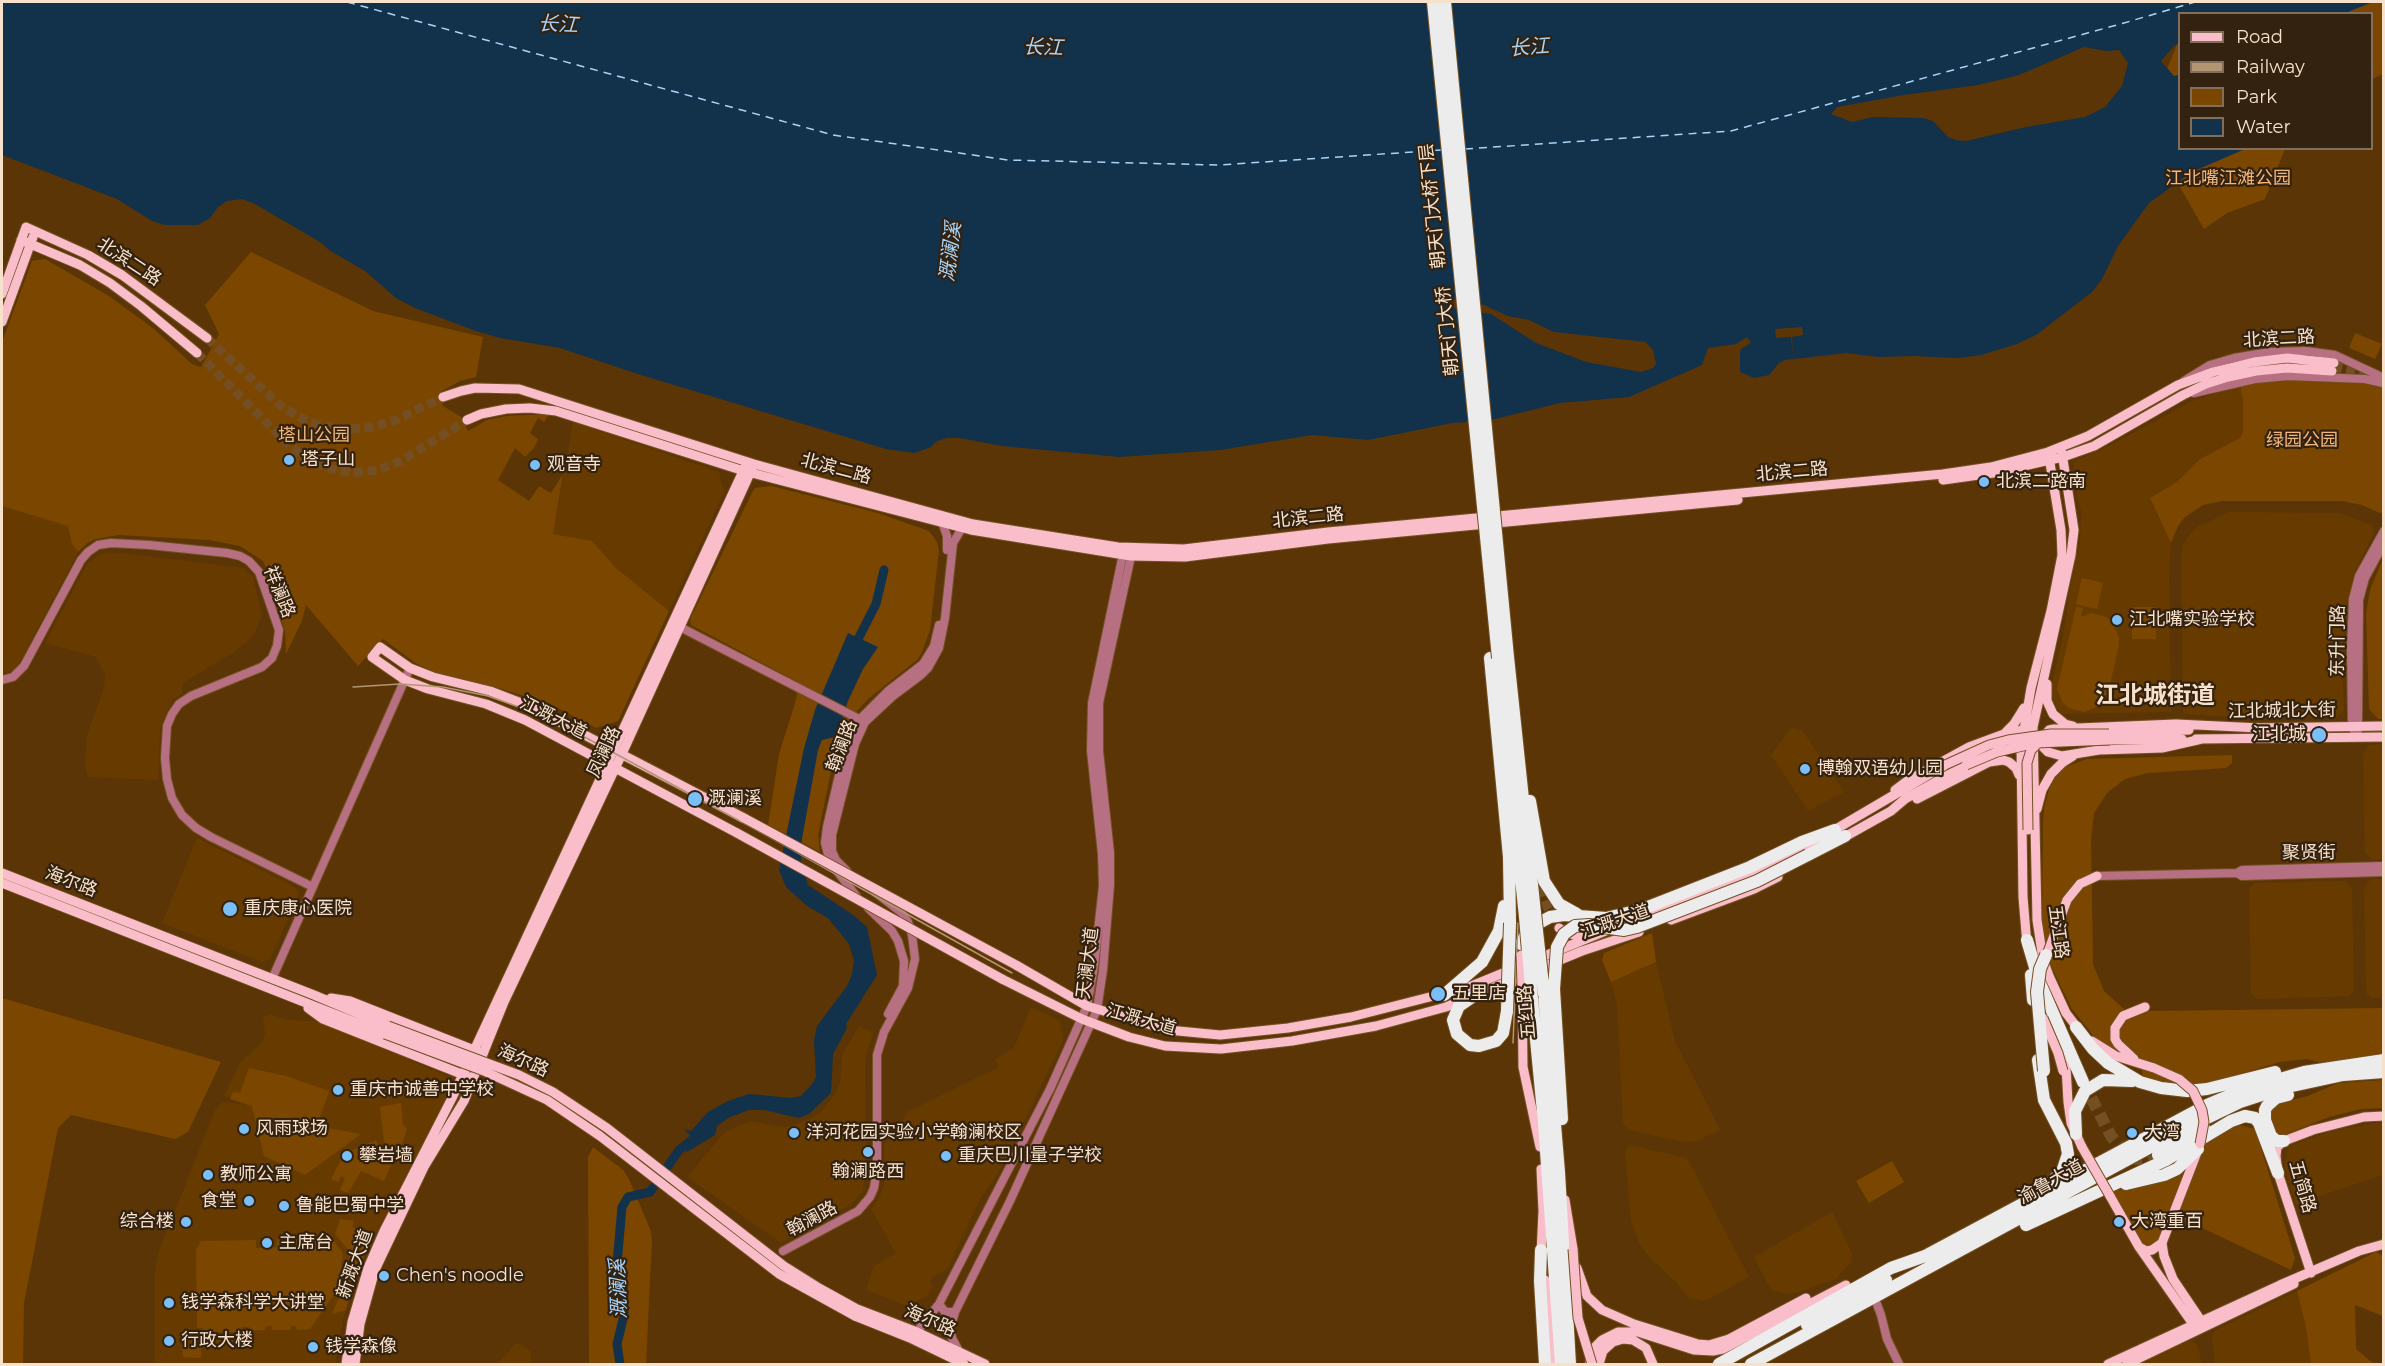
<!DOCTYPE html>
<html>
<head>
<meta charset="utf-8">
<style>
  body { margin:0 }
  #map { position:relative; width:2385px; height:1366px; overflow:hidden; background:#5b3505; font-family:Montserrat,sans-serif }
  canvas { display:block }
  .frame { position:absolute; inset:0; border:3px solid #f8e1cb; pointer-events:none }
  .legend { position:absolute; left:2178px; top:12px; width:195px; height:138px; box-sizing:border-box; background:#332210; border:2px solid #826e5b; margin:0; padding:8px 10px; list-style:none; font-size:18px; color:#f8e1cb }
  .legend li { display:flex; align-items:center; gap:12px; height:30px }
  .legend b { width:30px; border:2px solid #826e5b }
</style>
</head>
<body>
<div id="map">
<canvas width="2385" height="1366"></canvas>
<div class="frame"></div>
<ul class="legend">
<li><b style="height:8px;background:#f9beca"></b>Road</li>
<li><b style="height:8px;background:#b29573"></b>Railway</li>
<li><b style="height:16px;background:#7b4700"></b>Park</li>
<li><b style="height:16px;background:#12314a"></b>Water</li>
</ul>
</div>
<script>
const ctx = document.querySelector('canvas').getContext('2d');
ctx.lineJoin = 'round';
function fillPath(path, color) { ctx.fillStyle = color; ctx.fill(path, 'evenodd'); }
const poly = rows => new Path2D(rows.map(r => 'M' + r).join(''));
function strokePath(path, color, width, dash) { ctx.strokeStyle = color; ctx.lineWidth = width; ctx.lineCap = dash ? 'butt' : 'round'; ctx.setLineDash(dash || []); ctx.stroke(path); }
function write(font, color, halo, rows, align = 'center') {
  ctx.font = font + ' Montserrat,"Noto Sans SC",sans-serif'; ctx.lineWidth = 4.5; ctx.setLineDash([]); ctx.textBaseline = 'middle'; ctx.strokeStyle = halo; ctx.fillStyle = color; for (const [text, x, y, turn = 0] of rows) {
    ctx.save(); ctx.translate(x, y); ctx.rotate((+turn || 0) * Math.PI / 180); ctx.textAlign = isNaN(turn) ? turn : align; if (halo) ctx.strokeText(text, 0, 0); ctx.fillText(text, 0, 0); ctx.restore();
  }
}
fillPath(poly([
  [2240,385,2243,400,2243,432,2240,438,2200,459,2177,482,2150,498,2171,543,2169,574,2171,712,2063,714,2055,707,2051,688,2062,641,2068,599,2080,539,2081,511,2072,475,2075,461,2111,445,2190,402],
  [573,422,719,472,724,492,669,611,616,568,592,541,553,534],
  [2,506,69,526,72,544,78,552,20,662,12,671,2,674],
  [2230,512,2340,513,2372,525,2374,533,2355,571,2349,592,2342,654,2344,710,2337,717,2245,718,2183,714,2181,558,2183,545,2189,535,2199,526],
  [122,553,243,568,253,577,262,616,253,636,234,652,183,683,182,694,172,700,160,730,158,780,88,777,85,767,87,735,104,688,105,674,96,657,45,643,87,564,101,554],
  [1791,728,1802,730,1844,792,1808,811,1771,755],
  [2383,744,2383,859,2373,860,2365,853,2363,753,2369,745],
  [197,838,295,887,299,895,270,959,262,962,162,923],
  [2371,879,2383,879,2383,998,2372,998,2366,993,2364,887],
  [2345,881,2352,888,2354,991,2349,996,2257,999,2251,993,2249,888,2254,883],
  [1656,962,1675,1041,1720,1130,1697,1141,1684,1142,1629,1130,1623,1124,1617,1005,1611,982],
  [1031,1007,1060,1021,1063,1040,1002,1167,980,1199,948,1268,932,1278,930,1282,933,1285,928,1296,906,1306,866,1290,874,1266,896,1253,871,1209,879,1198,884,1185,884,1145,909,1111,999,1067,995,1059,1014,1048],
  [270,1014,286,1020,322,1021,400,1052,411,1061,450,1077,453,1084,355,1274,342,1324,335,1364,155,1364,155,1269,159,1251,215,1110,223,1102,247,1105,224,1096,240,1063,263,1041,265,1034,263,1017],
  [317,1126,360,1134,264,1156],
  [859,1026,873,1033,867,1052,865,1067,866,1168,863,1191,849,1206,807,1226,781,1243,687,1177,725,1132,751,1121,782,1127,791,1126,810,1119,822,1111,836,1093,840,1083,842,1055],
  [2380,1122,2383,1124,2383,1175,2296,1204,2284,1165,2289,1146,2332,1131],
  [1630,1145,1687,1158,1749,1277,1705,1301,1688,1298,1677,1283,1651,1259,1640,1245,1631,1221,1625,1151],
  [1832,1212,1852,1253,1851,1262,1836,1279,1796,1293,1787,1294,1774,1291,1769,1286,1754,1257],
  [2297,1291,2306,1327,2311,1364,2215,1364,2212,1336,2215,1330],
  [2189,1340,2197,1344,2202,1364,2136,1364],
  [516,1343,520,1344,531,1352,531,1364,497,1364]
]), '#673b00');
fillPath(poly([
  [2368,2,2383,2,2383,74,2372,79,2372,14,2344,14],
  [2178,42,2179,42,2179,82,2164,77],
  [2218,149,2285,149,2265,199,2227,213,2204,229,2173,175],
  [251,252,373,311,483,337,476,377,460,381,440,392,443,406,461,417,468,431,487,420,507,416,549,414,544,422,538,418,530,433,538,439,534,448,525,457,515,448,498,480,529,501,539,486,551,493,563,474,553,534,592,541,616,568,669,611,618,721,596,728,552,705,502,689,434,672,417,664,383,639,358,666,306,605,302,621,286,654,285,631,267,570,263,561,240,546,209,540,119,535,96,539,87,543,78,552,72,544,68,526,2,506,2,342,32,261,45,259,109,296,154,329,192,364,201,367,219,334,205,305],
  [2355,333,2382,344,2375,359,2349,348],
  [2297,381,2364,384,2383,388,2383,513,2380,513,2362,505,2342,501,2222,501,2203,505,2185,517,2178,526,2171,543,2150,498,2177,482,2200,459,2240,438,2243,432,2243,400,2240,385,2259,382],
  [771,486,878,513,929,531,937,542,939,550,930,630,922,652,918,659,868,699,858,710,839,743,833,761,818,835,820,852,768,825,779,754,796,700,798,682,691,625,690,619,753,491,755,488],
  [2383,558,2384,719,2378,719,2369,709,2366,614,2370,590],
  [2082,578,2103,583,2097,609,2076,604],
  [2076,607,2083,608,2081,617,2091,613,2106,617,2112,622,2119,637,2119,645,2108,693,2098,706,2084,712,2069,708,2063,703,2057,689],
  [2132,607,2155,607,2156,639,2132,639],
  [2232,755,2232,763,2226,768,2148,773,2125,779,2107,793,2094,813,2091,840,2093,964,2104,991,2124,1009,2124,1012,2117,1020,2116,1047,2114,1050,2097,1040,2072,1009,2052,968,2044,936,2042,923,2043,823,2044,808,2051,783,2065,767,2087,759],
  [1652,933,1656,962,1611,982,1602,960,1604,953],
  [2,998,221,1062,188,1132,175,1139,71,1115,58,1128,24,1303,23,1364,2,1364],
  [2383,1008,2383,1056,2322,1063,2307,1059,2280,1062,2209,1083,2182,1086,2143,1079,2140,1058,2126,1049,2118,1039,2117,1032,2123,1021,2141,1012,2150,1011],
  [249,1068,286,1076,329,1091,317,1126,361,1134,305,1175,264,1156,252,1106,230,1099,233,1092,240,1093],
  [2383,1080,2383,1108,2361,1109,2329,1117,2281,1136,2276,1132,2270,1112,2273,1107,2279,1103,2308,1096,2338,1083],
  [401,1103,403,1125,407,1129,399,1152,384,1142,380,1107],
  [2236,1124,2255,1129,2295,1258,2291,1270,2177,1216,2205,1144],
  [376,1140,380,1147,396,1154,384,1181,361,1171,348,1193,340,1190,345,1178,341,1176,338,1182,331,1179,344,1154],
  [593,1147,623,1170,629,1179,650,1229,652,1239,646,1364,589,1364,588,1157],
  [1892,1161,1904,1182,1869,1203,1856,1181],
  [2185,1167,2188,1168,2158,1240,2150,1247,2146,1246,2142,1243,2113,1191,2166,1178],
  [340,1219,354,1221,352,1227,374,1237,355,1274,346,1310,332,1314,343,1288,350,1252,335,1234],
  [331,1237,343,1253,339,1287,310,1329,297,1330,296,1326,291,1326,290,1330,272,1330,272,1326,266,1326,265,1330,250,1331,249,1327,242,1327,242,1332,203,1332,203,1328,197,1328,196,1250,201,1241,256,1240,256,1248,277,1247,277,1239],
  [2376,1252,2383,1256,2383,1316,2355,1305,2356,1349,2374,1364,2311,1364,2306,1327,2297,1291],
  [182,1344,201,1344,201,1358,183,1357]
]), '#7b4700');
fillPath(poly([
  [2,2,2373,2,2345,13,2180,14,2179,43,2174,46,2161,61,2174,76,2179,75,2180,148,2245,149,2192,172,2149,203,2118,246,2102,279,2092,292,2036,335,2017,344,1981,355,1959,358,1914,356,1878,357,1846,353,1785,360,1779,363,1769,375,1754,378,1740,372,1740,353,1741,349,1751,343,1747,337,1736,344,1708,348,1702,365,1629,397,1560,403,1487,421,1452,423,1368,440,1312,435,1220,450,1119,457,1002,446,959,438,947,438,937,441,931,447,914,453,886,449,641,375,560,348,500,338,476,331,415,308,396,298,365,271,329,250,320,242,255,204,242,199,227,201,218,207,210,218,198,225,165,225,152,221,117,199,2,155],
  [2084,47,2106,51,2119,50,2128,63,2122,86,2114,96,2105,107,2085,117,2026,127,1966,141,1956,140,1948,137,1933,121,1923,118,1873,117,1852,122,1831,114,1837,107,1904,95,1978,85,2019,75],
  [1448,298,1484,305,1508,316,1529,320,1554,332,1646,342,1653,350,1656,364,1653,368,1641,372,1586,362,1536,343,1491,314,1447,307,1445,300],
  [848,633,878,647,863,669,848,701,837,734,835,737,822,740,818,750,802,839,801,860,808,885,853,915,867,927,877,975,846,1024,847,1028,833,1054,831,1093,809,1114,799,1118,764,1110,749,1110,728,1118,717,1126,715,1135,687,1152,681,1145,691,1136,684,1129,691,1131,708,1112,728,1101,749,1094,791,1098,801,1096,812,1084,816,1077,814,1040,817,1026,847,986,852,974,854,960,849,944,828,918,807,906,786,887,779,870,804,748,815,710]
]), '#12314a');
fillPath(poly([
  [1802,327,1803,335,1792,337,1793,359,1791,337,1776,338,1775,329]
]), '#5b3505');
strokePath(poly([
  [853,649,876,604,884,570],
  [620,1364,617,1344,624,1315,623,1286,617,1264,622,1207,628,1197,650,1192,679,1150,692,1140]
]), '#12314a', 9);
strokePath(poly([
  [347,2,833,135,1008,160,1219,165,1442,150],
  [1465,149,1731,131,2124,23,2195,2]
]), '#a9d4f9', 1.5, [8, 6]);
strokePath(poly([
  [207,338,282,407,303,419,323,426,350,429,373,427,396,420,443,397],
  [197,353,287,443,305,458,326,468,353,473,378,470,401,461,467,420],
  [2334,363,2367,372],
  [2332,371,2356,377],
  [1537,875,1548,909,1559,928]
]), '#734f23', 9, [9, 4.5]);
strokePath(poly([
  [2083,1082,2111,1136,2126,1155,2137,1159,2148,1159,2158,1155]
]), '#734f23', 12, [12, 6]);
const minor = poly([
  [2184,381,2210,365,2234,358,2270,352,2306,351,2335,355,2384,378],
  [2194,393,2255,379,2288,376,2365,379,2383,383],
  [942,522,947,536,947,550],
  [676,625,863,721],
  [2,680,13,677,24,666,81,560,88,552,98,545,111,543,149,545,227,553,240,556,249,561,259,572,279,630,277,646,272,658,262,667,191,696,179,704,172,714,167,726,165,758,167,779,172,798,182,815,196,828,211,837,313,887],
  [2358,730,2359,600,2365,578,2384,543],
  [2354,732,2352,726,2351,648,2353,599,2359,576,2384,531],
  [2384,866,2242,870,2237,873,2242,876,2384,872],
  [847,871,836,860,832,851,832,835,855,744,865,722,893,696,921,675,928,668,939,648,945,618,953,543,962,528],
  [2097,876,2237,873],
  [857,897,830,862,825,843,827,827,843,758,860,719,888,691,923,664,934,646,939,625],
  [868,908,892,931,898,941,904,961,903,986,888,1014],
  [272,979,410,668],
  [783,1251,858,1211,870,1197,874,1188,877,1168,877,1055,884,1032,908,988,915,959,912,935,908,922,901,912,875,892],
  [1875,1299,1881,1315,1887,1339,1899,1364],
  [939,1304,945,1312,955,1312],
  [915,1334,939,1304,1050,1089,1087,1006,1094,967,1103,886,1102,854,1091,751,1092,703,1124,549],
  [959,1351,952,1338,950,1329,955,1312,1010,1201,1097,1010,1103,970,1110,885,1110,853,1099,751,1099,703,1132,552]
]);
const major = poly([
  [21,240,80,265,110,283,141,306,197,353],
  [2,294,26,227,88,255,122,275,207,338],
  [2,322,33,237],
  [443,397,461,391,475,388,519,389,754,464,973,524,1118,547,1184,549,1328,532,1943,474,1991,467,2048,452,2088,436,2178,385,2213,372,2254,362,2287,358,2334,363],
  [467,420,481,414,506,409,530,408,556,411,744,471,971,530,1131,556,1185,557,1328,539,1738,500],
  [2062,453,2074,530,2071,555,2033,727,2037,920,2043,959,2049,976,2066,1013,2079,1030],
  [1943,480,1993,473,2063,457,2094,446,2183,395,2206,384,2228,377,2256,371,2287,368,2332,371],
  [2047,684,2047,701,2053,714,2065,724,2073,726],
  [2254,728,2384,726],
  [2006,732,2014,724,2024,708],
  [2109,734,2189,730],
  [2196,739,2384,737],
  [2202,739,2162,748,2099,750,2062,756,2048,752,2043,747,2042,740,2049,730,2054,729,2176,724,2260,728],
  [2110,740,2182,739],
  [1895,790,1907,781,1969,747,2004,734,2028,729],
  [1917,799,1989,762,2003,760,2009,762,2016,768,2019,775],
  [2037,809,2042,790,2051,774,2062,763,2073,756],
  [1831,832,1945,765],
  [737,833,525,720,486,704,428,689,405,680,372,657,380,647,410,668,433,677,490,691,529,706,744,818],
  [1841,839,1891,811,1905,799,1966,765],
  [2,873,314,995,388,1026],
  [2,883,385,1034],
  [2080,884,2097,876],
  [1671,920,1754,889,1778,877],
  [1559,928,1566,933,1574,935,1591,934],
  [2027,945,2023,897,2021,747,2031,688,2051,611,2062,555,2061,530,2049,457],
  [1016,965,1087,1006,1168,1030,1220,1035,1288,1028,1351,1017,1469,987,1603,932,1755,873,1820,839],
  [1002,979,1082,1019,1129,1037,1165,1046,1221,1049,1292,1041,1376,1026,1446,1007,1582,951,1639,932],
  [1522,983,1523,1067,1540,1147],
  [331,998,350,1001,479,1052],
  [308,1008,323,1019,469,1077],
  [2054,1035,2066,1067,2068,1102,2071,1123,2082,1147],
  [2092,1041,2116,1056,2154,1068],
  [2134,1059,2118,1044,2115,1039,2115,1028,2123,1016,2145,1007],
  [2198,1150,2162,1243,2164,1256,2173,1279,2204,1325],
  [2110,1196,2139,1247,2195,1327],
  [1565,1200,1574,1255],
  [2139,1247,2146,1251,2152,1250,2162,1243],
  [1541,1254,1543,1211,1541,1169],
  [1577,1268,1587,1296,1602,1310,1634,1324,1698,1344,1709,1345,1729,1339,1806,1298],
  [2311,1273,2278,1173,2276,1156,2277,1147,2284,1141,2313,1130,2364,1117,2384,1116],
  [1545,1280,1553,1364],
  [857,1309,917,1332,985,1364],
  [855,1316,910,1338,964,1364],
  [1590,1362,1595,1347,1602,1340,1618,1332,1638,1332,1694,1350,1713,1351,1723,1349,1846,1285],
  [346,1364,352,1322,368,1268,384,1231,452,1098,745,467],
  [355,1364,360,1324,375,1270,424,1167,464,1101,504,1002,621,756,752,469],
  [1599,1364,1603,1351,1613,1342,1623,1339,1633,1340,1646,1348,1653,1364],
  [2108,1364,2280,1285,2359,1251,2384,1244],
  [2127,1364,2294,1284]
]);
const highway = poly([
  [1508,657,1535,913],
  [1490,658,1509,857,1510,923],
  [1498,658,1525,917],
  [1530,801,1544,881,1559,904,1577,914],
  [1808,855,1845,836],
  [2027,940,2039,981,2083,1082],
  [1521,944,1528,929,1550,917,1564,915,1606,918,1640,910,1750,867,1802,842,1835,830],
  [2031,975,2033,1000],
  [1554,989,1562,1119],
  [1544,994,1559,1172,1570,1364],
  [1444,995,1482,962,1499,931,1504,906],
  [1472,997,1459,1006,1453,1020,1457,1034,1470,1045,1479,1046,1496,1041,1503,1033,1507,1011],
  [1532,998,1544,1123,1561,1364],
  [2076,1027,2093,1049,2108,1063,2140,1082,2161,1088,2187,1091,2207,1089,2275,1072],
  [2038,1060,2044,1100,2066,1143,2068,1154,2062,1172,2050,1183],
  [2076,1134,2075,1111,2085,1091,2103,1080,2132,1081],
  [2284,1141,2277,1141,2271,1136,2265,1120,2265,1110,2267,1106,2276,1098,2288,1095],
  [2158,1155,2204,1128],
  [2126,1184,2164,1175,2177,1169,2198,1149],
  [2026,1225,2166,1160,2231,1121,2245,1116,2255,1118,2259,1123,2278,1173],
  [1541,1250,1540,1281,1545,1364],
  [1807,1325,1886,1280],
  [1719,1364,1891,1268,1925,1256,2207,1105,2242,1090,2304,1072,2384,1060],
  [1751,1364,2182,1130,2240,1102,2283,1088,2343,1075,2384,1072]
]);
strokePath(minor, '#745125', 10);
strokePath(major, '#745125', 11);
strokePath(highway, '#745125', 14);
strokePath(minor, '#b77081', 8);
strokePath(major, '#f9beca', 9);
strokePath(highway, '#ececec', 12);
strokePath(poly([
  [1440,2,1504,657],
  [353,687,400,684,443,687,488,696,533,712,568,728,773,839,1012,973],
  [1513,1043,1518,923]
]), '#b29573', 1.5);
const majorBridge = poly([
  [1945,765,1989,745,2008,740,2051,734,2109,734],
  [1966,765,1997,752,2036,743,2110,740],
  [744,818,1016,965],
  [2028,830,2027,763,2031,750,2039,742],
  [737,833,1002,979],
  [1521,955,1522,983],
  [2045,960,2067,900,2080,884],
  [2043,1018,2058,1053,2063,1071],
  [388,1026,519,1075,553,1092,607,1128,784,1266,819,1288,857,1309],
  [385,1034,484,1071,547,1100,600,1136,779,1274,855,1316],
  [2154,1068,2179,1079,2193,1091,2202,1110,2204,1122,2200,1144],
  [2082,1147,2110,1196],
  [1573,1249,1578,1318,1592,1364]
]);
const highwayBridge = poly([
  [1433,2,1498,658],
  [1445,2,1508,657],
  [1535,913,1544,994],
  [1525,917,1532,998],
  [1554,989,1557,947,1564,934,1575,926,1589,925,1624,930,1637,927,1757,881,1808,855],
  [1507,1011,1510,923],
  [2044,1071,2037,992,2040,969,2046,955]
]);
strokePath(majorBridge, '#745125', 11, []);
strokePath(highwayBridge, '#745125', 14, []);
strokePath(majorBridge, '#f9beca', 9);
strokePath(highwayBridge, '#ececec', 12);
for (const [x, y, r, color] of [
  [289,460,6,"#7abff8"],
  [535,465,6,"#7abff8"],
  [1984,482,6,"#7abff8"],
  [2117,620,6,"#7abff8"],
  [2319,735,8,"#7abff8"],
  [1805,769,6,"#7abff8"],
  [695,799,8,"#7abff8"],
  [230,909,8,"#7abff8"],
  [1438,994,8,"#7abff8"],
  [338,1090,6,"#7abff8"],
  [244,1129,6,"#7abff8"],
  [794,1133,6,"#7abff8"],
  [2132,1133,6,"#7abff8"],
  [868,1152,6,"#7abff8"],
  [347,1156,6,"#7abff8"],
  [946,1156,6,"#7abff8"],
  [208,1175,6,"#7abff8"],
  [249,1201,6,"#7abff8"],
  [284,1206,6,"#7abff8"],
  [186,1222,6,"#7abff8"],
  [2119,1222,6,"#7abff8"],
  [267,1243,6,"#7abff8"],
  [384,1276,6,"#7abff8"],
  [169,1303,6,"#7abff8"],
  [169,1341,6,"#7abff8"],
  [313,1347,6,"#7abff8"]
]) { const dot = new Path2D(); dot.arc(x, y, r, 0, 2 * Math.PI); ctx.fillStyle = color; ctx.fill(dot); strokePath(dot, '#332210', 2); }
write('18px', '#f3b77b', '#332210', [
  ["江北嘴江滩公园",2228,179],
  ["塔山公园",314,436],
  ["绿园公园",2302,441]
]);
write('18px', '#f8e1cb', '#332210', [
  ["朝天门大桥下层",1433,206,-96],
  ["北滨二路",129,262,33],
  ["朝天门大桥",1448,331,-96],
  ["北滨二路",2279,339,-3],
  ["北滨二路",836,469,15],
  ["北滨二路",1792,472,-5],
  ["北滨二路",1308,518,-6],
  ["祥澜路",279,592,68],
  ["东升门路",2338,641,-89],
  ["江北城北大街",2282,711,-1],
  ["江溉大道",553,718,27],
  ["翰澜路",842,746,-69],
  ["凤澜路",604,752,-65],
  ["聚贤街",2309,853,-1],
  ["海尔路",71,882,21],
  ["江溉大道",1615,922,-19],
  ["五江路",2058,932,82],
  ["天澜大道",1088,963,-83],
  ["五红路",1527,1012,-95],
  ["江溉大道",1141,1020,16],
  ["海尔路",523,1061,24],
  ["渝鲁大道",2051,1182,-29],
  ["五简路",2302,1187,74],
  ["翰澜路",812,1219,-28],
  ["新溉大道",355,1264,-70],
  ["海尔路",930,1321,23]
]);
write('18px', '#f8e1cb', '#332210', [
  ["塔子山",301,460],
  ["观音寺",547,465],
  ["北滨二路南",1996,482],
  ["江北嘴实验学校",2129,620],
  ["江北城",2306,735,"right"],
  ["博翰双语幼儿园",1817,769],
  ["溉澜溪",708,799],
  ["重庆康心医院",244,909],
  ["五里店",1452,994],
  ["重庆市诚善中学校",350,1090],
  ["风雨球场",256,1129],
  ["洋河花园实验小学翰澜校区",806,1133],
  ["大湾",2144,1133],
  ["攀岩墙",359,1156],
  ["重庆巴川量子学校",958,1156],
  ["翰澜路西",868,1172,"center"],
  ["教师公寓",220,1175],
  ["食堂",237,1201,"right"],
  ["鲁能巴蜀中学",296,1206],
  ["综合楼",174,1222,"right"],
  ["大湾重百",2131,1222],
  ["主席台",279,1243],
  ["Chen's noodle",396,1276],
  ["钱学森科学大讲堂",181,1303],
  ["行政大楼",181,1341],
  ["钱学森像",325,1347]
], 'left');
write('italic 20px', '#a9d4f9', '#332210', [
  ["长江",558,25,3],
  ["长江",1043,48,2],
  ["长江",1529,48,-4],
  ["溉澜溪",951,252,-83],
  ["溉澜溪",619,1289,-92]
]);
write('bold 24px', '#f8e1cb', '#332210', [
  ["江北城街道",2155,696]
]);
</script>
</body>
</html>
